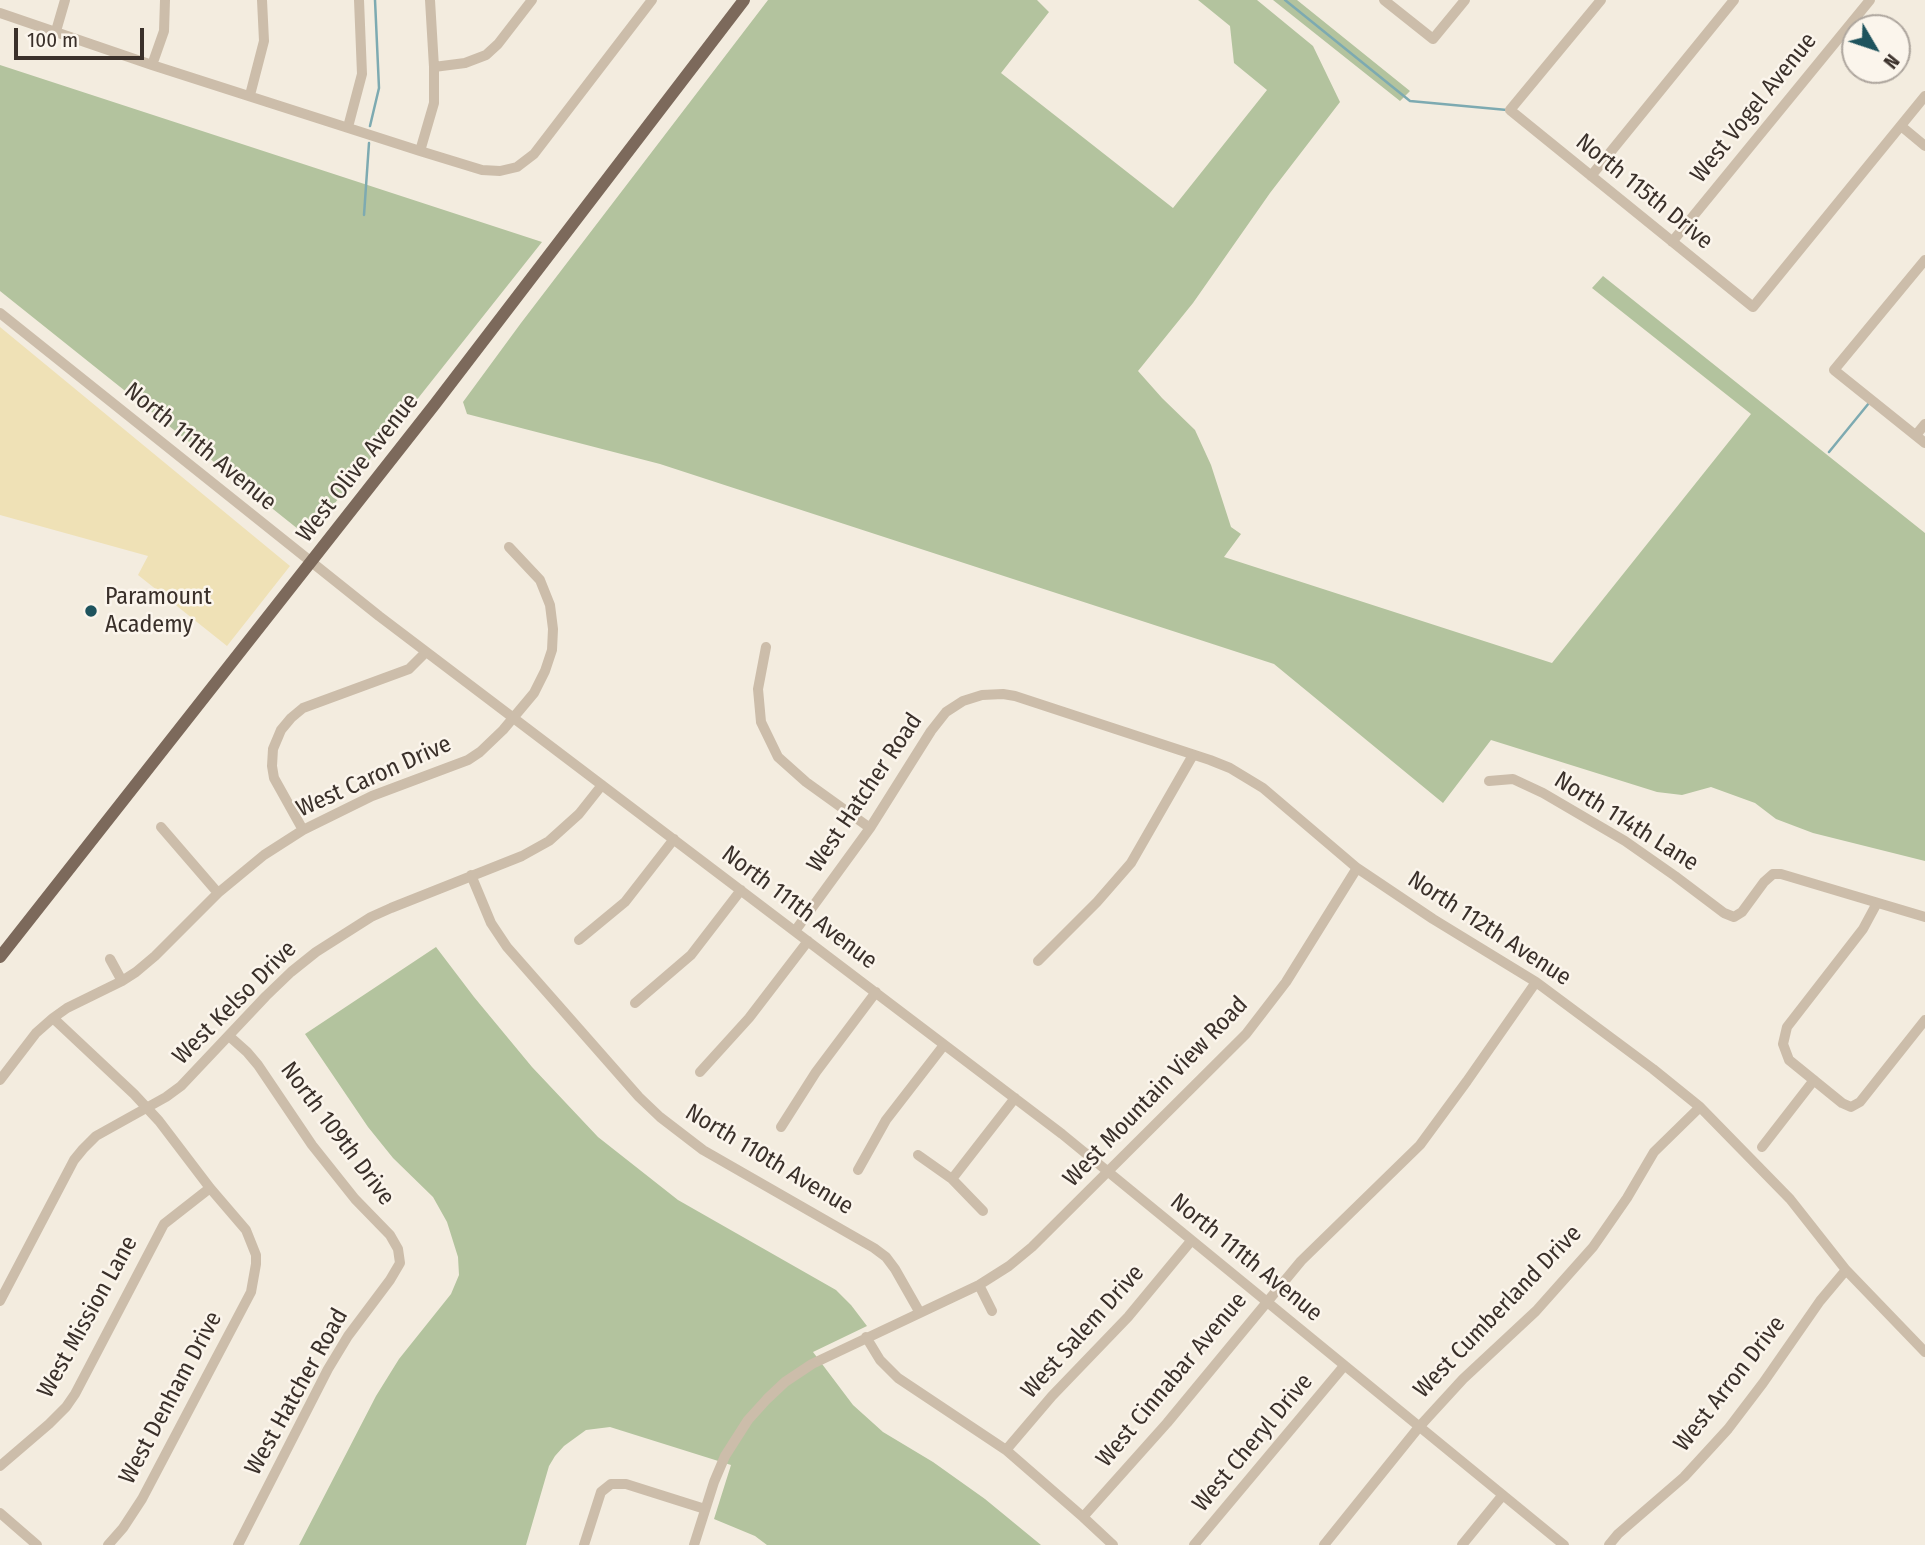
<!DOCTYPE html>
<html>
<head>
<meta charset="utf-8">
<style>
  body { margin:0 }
  #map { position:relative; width:1925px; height:1545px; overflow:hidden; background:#f3ecdf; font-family:"Fira Sans Condensed",sans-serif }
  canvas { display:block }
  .north { position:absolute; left:1841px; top:14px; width:70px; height:70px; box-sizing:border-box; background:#fbf5ec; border:2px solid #aea69e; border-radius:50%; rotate:129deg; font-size:19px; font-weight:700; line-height:28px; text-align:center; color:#3a302a }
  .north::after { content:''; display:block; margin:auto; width:24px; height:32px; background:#1e535d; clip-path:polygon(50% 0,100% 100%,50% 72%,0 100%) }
  .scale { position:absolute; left:14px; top:28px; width:130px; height:32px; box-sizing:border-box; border:4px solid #3a302a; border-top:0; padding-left:9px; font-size:21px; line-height:24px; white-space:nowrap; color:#3a302a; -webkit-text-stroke:5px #fbf5ec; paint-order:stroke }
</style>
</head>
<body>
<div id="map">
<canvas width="1925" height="1545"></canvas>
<div class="north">N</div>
<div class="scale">100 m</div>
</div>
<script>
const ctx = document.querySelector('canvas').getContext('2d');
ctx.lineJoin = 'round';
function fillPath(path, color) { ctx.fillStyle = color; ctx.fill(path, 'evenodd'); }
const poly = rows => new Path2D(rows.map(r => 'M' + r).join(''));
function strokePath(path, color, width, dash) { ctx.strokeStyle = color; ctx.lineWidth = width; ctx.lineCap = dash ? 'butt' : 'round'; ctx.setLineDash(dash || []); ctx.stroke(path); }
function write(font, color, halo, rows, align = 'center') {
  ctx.font = font + ' "Fira Sans Condensed",sans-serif'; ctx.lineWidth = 5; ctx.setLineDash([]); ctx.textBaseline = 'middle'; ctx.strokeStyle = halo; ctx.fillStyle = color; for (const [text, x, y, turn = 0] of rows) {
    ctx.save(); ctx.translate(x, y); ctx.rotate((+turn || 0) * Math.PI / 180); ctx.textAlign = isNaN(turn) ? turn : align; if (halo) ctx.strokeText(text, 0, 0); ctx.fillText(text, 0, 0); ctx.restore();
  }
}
fillPath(poly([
  [768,0,1037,0,1049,12,1001,73,1173,208,1267,90,1234,63,1230,26,1198,0,1257,0,1313,46,1340,102,1270,193,1193,303,1138,371,1162,398,1195,430,1211,465,1231,527,1241,534,1224,557,1552,663,1751,414,1592,288,1603,276,1925,533,1925,861,1813,833,1776,819,1755,803,1711,787,1682,795,1657,792,1491,740,1443,803,1274,664,660,464,467,414,463,402,521,323],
  [1273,0,1297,0,1410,91,1400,101],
  [0,65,542,242,308,537,0,291],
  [436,947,474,997,532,1067,598,1137,678,1200,836,1290,851,1305,867,1326,813,1352,853,1405,883,1432,933,1462,985,1499,1041,1545,767,1545,755,1536,714,1519,731,1465,610,1427,586,1430,564,1446,555,1456,549,1466,526,1545,299,1545,376,1396,399,1359,451,1294,459,1275,458,1257,447,1222,433,1197,393,1158,368,1127,305,1034]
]), '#b3c39e');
fillPath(poly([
  [0,327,290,566,227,646,138,575,148,556,0,515]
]), '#efe1b6');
strokePath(poly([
  [1285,0,1410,101,1507,110],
  [370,126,379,88,375,0],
  [364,215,369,143],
  [1829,452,1869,403]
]), '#7daab1', 2.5);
strokePath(poly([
  [1384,0,1433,39,1465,0],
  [1601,0,1510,110,1753,307,1925,96],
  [0,13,152,65,420,151,482,170,500,171,517,167,534,154,652,0],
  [56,31,65,0],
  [152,65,164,31,165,0],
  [434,67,465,63,486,55,498,44,532,0],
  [250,95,264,41,262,0],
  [1901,126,1925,146],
  [348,127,362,74,359,0],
  [420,151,434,103,434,67,430,0],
  [1591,176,1734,0],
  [1672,242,1870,0],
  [1925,260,1834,370,1925,443],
  [0,313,379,616,1062,1134,1564,1545],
  [1916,435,1925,424],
  [766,647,758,689,761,722,778,757,806,782,870,828],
  [1489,781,1513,779,1543,793,1625,841,1675,876,1724,913,1734,917,1742,912,1764,882,1773,874,1781,874,1925,917],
  [161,827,218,893],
  [303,830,274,778,272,766,273,749,281,730,291,718,303,708,409,669,426,652],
  [471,875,491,923,507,947,639,1097,660,1117,703,1150,874,1248,886,1257,895,1269,920,1313],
  [1877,903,1863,929,1787,1027,1783,1044,1789,1060,1842,1103,1851,1107,1860,1102,1925,1020],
  [795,931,870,828,931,731,946,712,963,701,982,695,1003,694,1015,696,1210,760,1230,768,1263,788,1357,868,1433,919,1536,982,1653,1069,1700,1107,1790,1199,1846,1270,1925,1352],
  [579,940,625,902,674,839],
  [110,959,122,981],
  [1038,961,1097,902,1131,863,1193,755],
  [635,1003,691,955,741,890],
  [53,1018,134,1094,159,1121,210,1188,246,1230,256,1255,256,1264,251,1292,142,1499,123,1528,108,1545],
  [229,1036,247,1052,258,1065,312,1145,355,1199,390,1235,398,1249,400,1263,390,1280,348,1336,328,1369,238,1545],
  [700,1072,749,1018,808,941],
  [0,1080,36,1033,53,1018,67,1008,122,981,136,972,155,956,218,893,264,855,303,830,372,796,468,760,480,752,503,730,534,693,545,671,552,650,553,629,550,605,540,580,509,547],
  [781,1127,816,1072,876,992],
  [1762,1147,1814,1080],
  [918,1155,952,1179,983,1211],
  [858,1170,886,1120,944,1045],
  [952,1179,1015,1098],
  [979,1285,992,1311],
  [0,1301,74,1160,83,1149,96,1136,166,1097,181,1086,266,996,291,972,316,952,371,917,391,908,522,856,549,841,579,814,602,785],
  [866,1337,880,1360,898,1378,1006,1450,1083,1517,1113,1545],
  [1006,1450,1052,1396,1128,1317,1191,1241],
  [0,1466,49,1424,66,1407,75,1394,164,1224,210,1188],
  [0,1513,37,1545],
  [1083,1517,1167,1423,1301,1261,1420,1145,1467,1081,1536,982],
  [584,1545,601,1492,611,1484,626,1484,705,1509],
  [694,1545,714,1482,725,1456,748,1420,767,1399,785,1382,812,1364,979,1285,1009,1266,1032,1247,1246,1034,1286,982,1357,868],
  [1194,1545,1344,1366],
  [1324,1545,1419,1427,1463,1379,1536,1311,1593,1247,1627,1198,1654,1152,1700,1107],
  [1462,1545,1502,1496],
  [1609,1545,1618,1534,1684,1477,1728,1429,1763,1383,1820,1301,1846,1270]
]), '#ccbdaa', 10);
strokePath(poly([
  [0,957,435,404,744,0]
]), '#7c695b', 12);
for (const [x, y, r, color] of [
  [91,611,7,"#1e535d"]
]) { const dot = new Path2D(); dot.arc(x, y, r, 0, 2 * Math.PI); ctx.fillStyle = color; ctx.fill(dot); strokePath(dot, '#fbf5ec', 2.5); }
write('24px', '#3a302a', '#fbf5ec', [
  ["West Vogel Avenue",1754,108,-51],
  ["North 115th Drive",1644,192,39],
  ["North 111th Avenue",200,447,39],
  ["West Olive Avenue",358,468,-52],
  ["West Caron Drive",374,777,-24],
  ["West Hatcher Road",865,793,-56],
  ["North 114th Lane",1626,822,32],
  ["North 111th Avenue",799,908,37],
  ["North 112th Avenue",1489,929,33],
  ["West Kelso Drive",235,1003,-45],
  ["West Mountain View Road",1156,1092,-46],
  ["North 109th Drive",337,1134,53],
  ["North 110th Avenue",769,1160,31],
  ["North 111th Avenue",1246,1258,39],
  ["West Cumberland Drive",1498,1312,-46],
  ["West Mission Lane",88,1317,-61],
  ["West Salem Drive",1083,1332,-48],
  ["West Cinnabar Avenue",1172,1380,-50],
  ["West Arron Drive",1730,1384,-52],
  ["West Hatcher Road",297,1392,-61],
  ["West Denham Drive",171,1398,-62],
  ["West Cheryl Drive",1253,1443,-50]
]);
write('24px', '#3a302a', '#fbf5ec', [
  ["Paramount",105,597],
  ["Academy",105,625]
], 'left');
</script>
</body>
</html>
